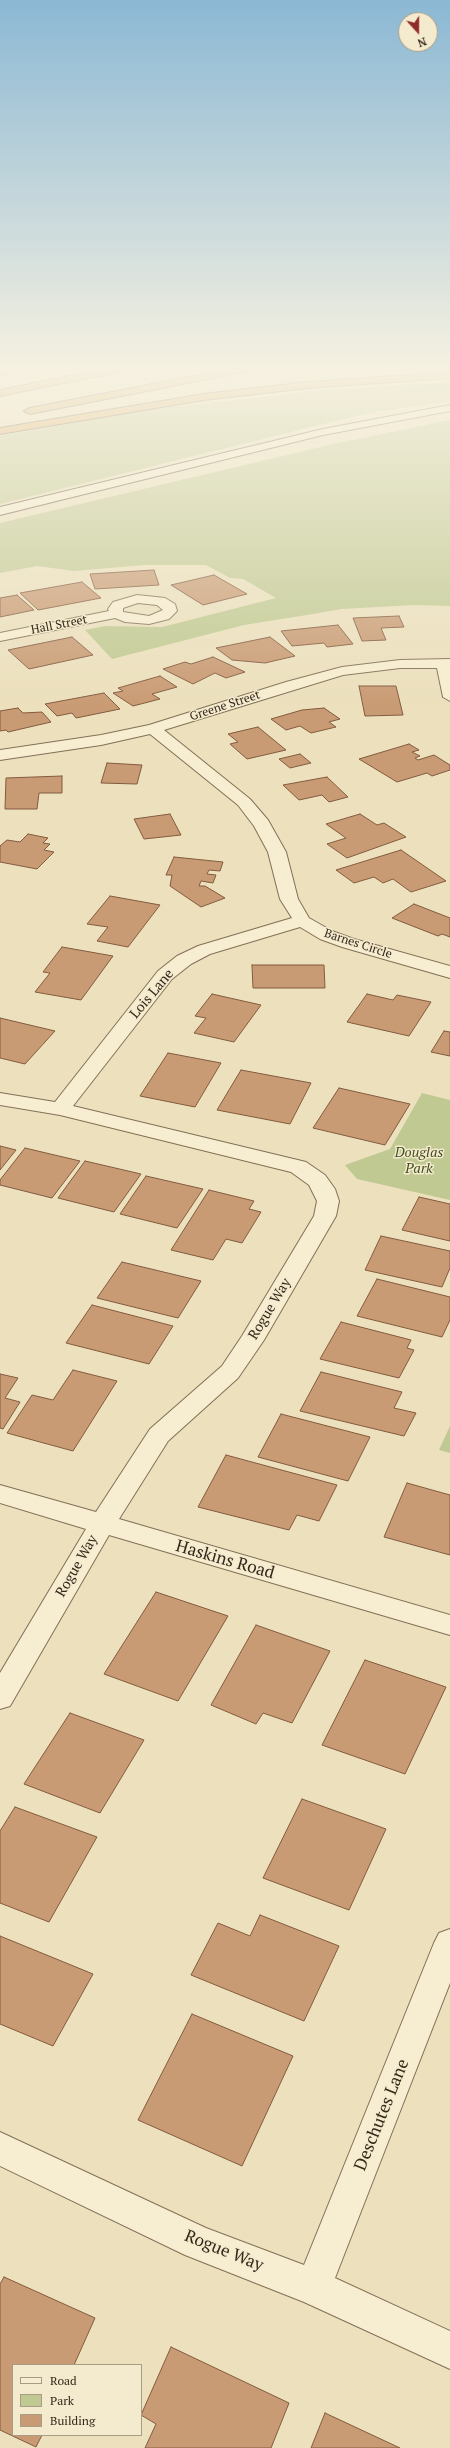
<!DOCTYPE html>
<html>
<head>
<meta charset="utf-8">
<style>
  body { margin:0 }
  #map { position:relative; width:450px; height:2448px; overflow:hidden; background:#ece0bd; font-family:"PT Serif",serif }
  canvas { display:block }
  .legend { position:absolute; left:12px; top:2364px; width:130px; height:72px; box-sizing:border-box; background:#f4eacd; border:1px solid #a79c86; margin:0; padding:5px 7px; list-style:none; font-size:12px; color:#33281b }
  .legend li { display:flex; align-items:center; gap:8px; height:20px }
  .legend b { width:20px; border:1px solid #a79c86 }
  .north { position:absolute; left:398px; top:12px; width:40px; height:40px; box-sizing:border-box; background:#f4eacd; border:1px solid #a79c86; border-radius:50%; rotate:159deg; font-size:11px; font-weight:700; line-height:16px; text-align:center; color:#33281b }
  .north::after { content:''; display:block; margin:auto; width:14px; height:18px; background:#902c29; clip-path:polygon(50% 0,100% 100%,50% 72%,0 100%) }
</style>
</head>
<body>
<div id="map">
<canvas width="450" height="2448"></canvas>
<ul class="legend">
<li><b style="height:5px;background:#f7edd0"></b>Road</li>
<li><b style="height:11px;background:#c1c992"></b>Park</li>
<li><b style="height:11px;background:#c99b74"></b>Building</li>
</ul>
<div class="north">N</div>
</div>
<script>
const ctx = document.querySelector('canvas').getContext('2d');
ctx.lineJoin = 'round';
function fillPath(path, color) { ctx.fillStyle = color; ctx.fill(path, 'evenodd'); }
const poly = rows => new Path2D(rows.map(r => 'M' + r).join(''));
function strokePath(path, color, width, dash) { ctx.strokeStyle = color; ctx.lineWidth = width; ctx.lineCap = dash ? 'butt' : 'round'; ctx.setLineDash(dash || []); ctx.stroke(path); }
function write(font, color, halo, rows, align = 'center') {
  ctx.font = font + ' "PT Serif",serif'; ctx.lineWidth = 3; ctx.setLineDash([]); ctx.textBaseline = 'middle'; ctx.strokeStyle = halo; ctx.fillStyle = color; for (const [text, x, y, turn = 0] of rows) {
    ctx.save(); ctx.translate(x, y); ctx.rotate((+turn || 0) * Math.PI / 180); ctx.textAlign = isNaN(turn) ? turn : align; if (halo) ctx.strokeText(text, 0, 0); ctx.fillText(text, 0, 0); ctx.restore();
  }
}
fillPath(poly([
  [450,382,450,401,368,413,0,504,0,436,138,411,324,390],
  [450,420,450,606,414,605,342,609,307,615,244,625,112,659,85,630,105,626,162,627,276,598,243,579,230,578,206,565,144,565,74,571,37,566,0,573,0,523,333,444],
  [422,1093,450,1100,450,1200,357,1179,345,1165,390,1149],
  [450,1426,450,1453,439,1450]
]), '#c1c992');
const building = poly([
  [154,570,159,585,95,589,90,574,154,570],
  [214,575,247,594,203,605,171,585,214,575],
  [82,582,101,598,38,610,20,593,82,582],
  [17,595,34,610,0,617,0,598,17,595],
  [399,616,404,627,381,628,386,640,362,641,353,618,399,616],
  [338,625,353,644,327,647,324,643,292,646,281,631,338,625],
  [72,637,93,655,29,669,8,650,72,637],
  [270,637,295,656,265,663,232,660,216,648,270,637],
  [213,657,245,672,226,678,215,673,193,684,163,669,185,662,191,664,213,657],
  [160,676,177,687,152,694,160,699,133,706,113,693,123,691,118,688,160,676],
  [359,686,396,686,403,715,365,716,359,686],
  [104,693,120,709,76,718,72,713,57,716,45,704,104,693],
  [18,708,23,713,42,712,51,722,8,732,6,730,0,731,0,711,18,708],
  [324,708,340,719,329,722,336,727,311,733,300,726,286,730,271,719,302,710,324,708],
  [258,727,286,750,247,759,230,744,238,742,228,734,258,727],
  [409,744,419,750,412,752,420,756,415,758,418,760,434,755,450,765,450,770,432,776,427,773,397,782,359,759,409,744],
  [300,754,311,763,290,768,279,759,300,754],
  [107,763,142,765,137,784,101,783,107,763],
  [62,776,62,793,39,793,37,809,5,809,6,778,62,776],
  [327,777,348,797,329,802,322,795,299,800,283,785,327,777],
  [170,814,181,835,144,839,134,819,170,814],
  [360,814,377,825,384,823,406,837,347,858,327,844,346,838,326,824,360,814],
  [28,834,48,838,43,843,50,844,44,850,54,852,37,869,0,862,0,846,7,840,20,842,28,834],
  [401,850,446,881,411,892,393,879,383,883,374,877,354,883,336,870,401,850],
  [174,857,223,862,220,871,209,870,207,874,216,875,213,883,201,881,199,886,205,886,225,898,201,907,170,886,172,875,166,875,174,857],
  [110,896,160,905,128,947,97,941,108,927,87,924,110,896],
  [414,904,450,918,450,937,442,934,438,936,392,918,414,904],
  [62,947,113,956,81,1000,35,992,50,973,43,972,62,947],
  [252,965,324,965,325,988,253,988,252,965],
  [212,994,261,1005,234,1042,194,1033,206,1018,195,1016,212,994],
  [367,994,393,1000,397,995,431,1002,409,1036,347,1022,367,994],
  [0,1018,55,1031,25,1064,0,1058,0,1018],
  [444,1031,450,1032,450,1056,431,1052,444,1031],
  [168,1053,221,1063,195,1107,140,1096,168,1053],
  [241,1070,311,1083,290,1124,217,1110,241,1070],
  [339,1088,410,1104,385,1145,313,1128,339,1088],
  [0,1146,16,1150,0,1170,0,1146],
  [25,1148,80,1161,52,1198,0,1185,0,1180,25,1148],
  [85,1161,141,1174,114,1212,58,1198,85,1161],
  [146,1176,203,1189,177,1228,120,1214,146,1176],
  [209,1190,254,1201,249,1209,261,1212,242,1243,226,1239,213,1260,171,1250,209,1190],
  [419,1197,450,1204,450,1241,402,1230,419,1197],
  [381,1236,450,1251,450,1268,442,1287,365,1270,381,1236],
  [122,1262,201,1281,178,1318,97,1298,122,1262],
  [377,1279,450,1297,450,1320,442,1337,357,1316,377,1279],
  [92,1305,173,1326,149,1364,66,1343,92,1305],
  [341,1322,411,1340,407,1348,414,1350,399,1378,320,1359,341,1322],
  [73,1370,117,1381,73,1451,7,1433,32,1395,53,1400,73,1370],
  [321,1372,402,1392,394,1408,416,1413,404,1436,300,1411,321,1372],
  [0,1374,18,1378,5,1398,20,1402,3,1429,0,1428,0,1374],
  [281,1414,370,1437,348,1481,258,1457,281,1414],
  [226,1455,337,1485,319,1521,297,1515,289,1530,198,1507,226,1455],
  [407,1483,450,1495,450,1555,384,1537,407,1483],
  [156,1592,228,1616,178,1701,104,1674,156,1592],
  [256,1625,330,1651,292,1723,263,1713,256,1724,211,1705,256,1625],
  [365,1660,446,1687,405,1774,322,1745,365,1660],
  [70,1713,144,1740,100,1813,24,1784,70,1713],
  [302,1799,386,1829,349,1910,263,1878,302,1799],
  [15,1807,97,1837,49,1922,0,1903,0,1831,15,1807],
  [260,1915,339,1946,304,2021,191,1975,218,1923,250,1936,260,1915],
  [0,1936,93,1974,53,2046,0,2024,0,1936],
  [192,2014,293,2056,242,2166,138,2120,192,2014],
  [4,2277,95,2318,74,2365,13,2365,13,2435,42,2435,36,2447,0,2430,0,2284,4,2277],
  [171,2347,289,2403,271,2448,145,2448,156,2424,141,2415,171,2347],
  [325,2413,400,2448,311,2448,325,2413]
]);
fillPath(building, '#c99b74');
strokePath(building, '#825b3e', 1);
const minor = poly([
  [137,595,165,598,175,604,177,611,169,619,149,624,125,622,115,618,0,641,0,633,109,611,108,609,113,602,137,595],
  [138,603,157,605,163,610,149,616,123,612,123,608,138,603],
  [450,659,450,701,443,697,437,668,400,668,343,675,164,730,250,799,268,820,286,852,298,899,309,918,332,931,354,939,450,966,450,978,342,947,320,939,300,927,210,954,191,964,172,979,73,1106,306,1162,325,1175,335,1189,339,1201,336,1216,264,1340,238,1378,168,1441,119,1519,450,1615,450,1635,109,1535,10,1706,0,1709,0,1673,86,1529,0,1503,0,1485,96,1512,150,1429,222,1366,242,1336,314,1216,317,1201,309,1185,291,1172,60,1115,0,1105,0,1093,55,1102,158,971,177,956,198,946,292,918,280,899,268,852,254,826,238,805,150,734,101,745,0,760,0,750,101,735,149,725,286,682,342,667,400,660,450,659],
  [450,1929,450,1983,335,2278,450,2331,450,2369,304,2302,185,2255,0,2166,0,2132,206,2228,304,2265,434,1943,439,1933,450,1929]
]);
const secondary = poly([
  [450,405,450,411,323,435,0,515,0,507,323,429,450,405]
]);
const motorway = poly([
  [18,365,35,365,0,375,0,369,18,365],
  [124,365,143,365,138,368,0,396,0,390,124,365],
  [249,365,269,365,264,368,30,414,24,411,30,408,249,365],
  [450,372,450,378,308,388,204,400,0,434,0,428,204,394,308,382,450,372]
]);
strokePath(minor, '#837057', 2);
strokePath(secondary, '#65513b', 2);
strokePath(motorway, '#513e2c', 2);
fillPath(minor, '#f7edd0');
fillPath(secondary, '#f7edd0');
fillPath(motorway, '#dba34f');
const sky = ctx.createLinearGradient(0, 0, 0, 707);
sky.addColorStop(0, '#8bb8d4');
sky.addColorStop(0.52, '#f6f1e1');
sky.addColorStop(1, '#f6f1e100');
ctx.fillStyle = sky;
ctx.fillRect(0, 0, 450, 707);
write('12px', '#33281b', '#f4eacd', [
  ["Hall Street",59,625,-11],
  ["Greene Street",225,706,-18],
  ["Barnes Circle",358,944,18]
]);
write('14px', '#33281b', '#f4eacd', [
  ["Lois Lane",152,994,-50],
  ["Rogue Way",270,1309,-59],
  ["Rogue Way",77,1566,-60]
]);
write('italic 14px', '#424f23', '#f4eacd', [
  ["Douglas",419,1153],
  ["Park",419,1169]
]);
write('17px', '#33281b', '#f4eacd', [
  ["Haskins Road",225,1560,16],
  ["Deschutes Lane",382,2115,-68],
  ["Rogue Way",224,2251,22]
]);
</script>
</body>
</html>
